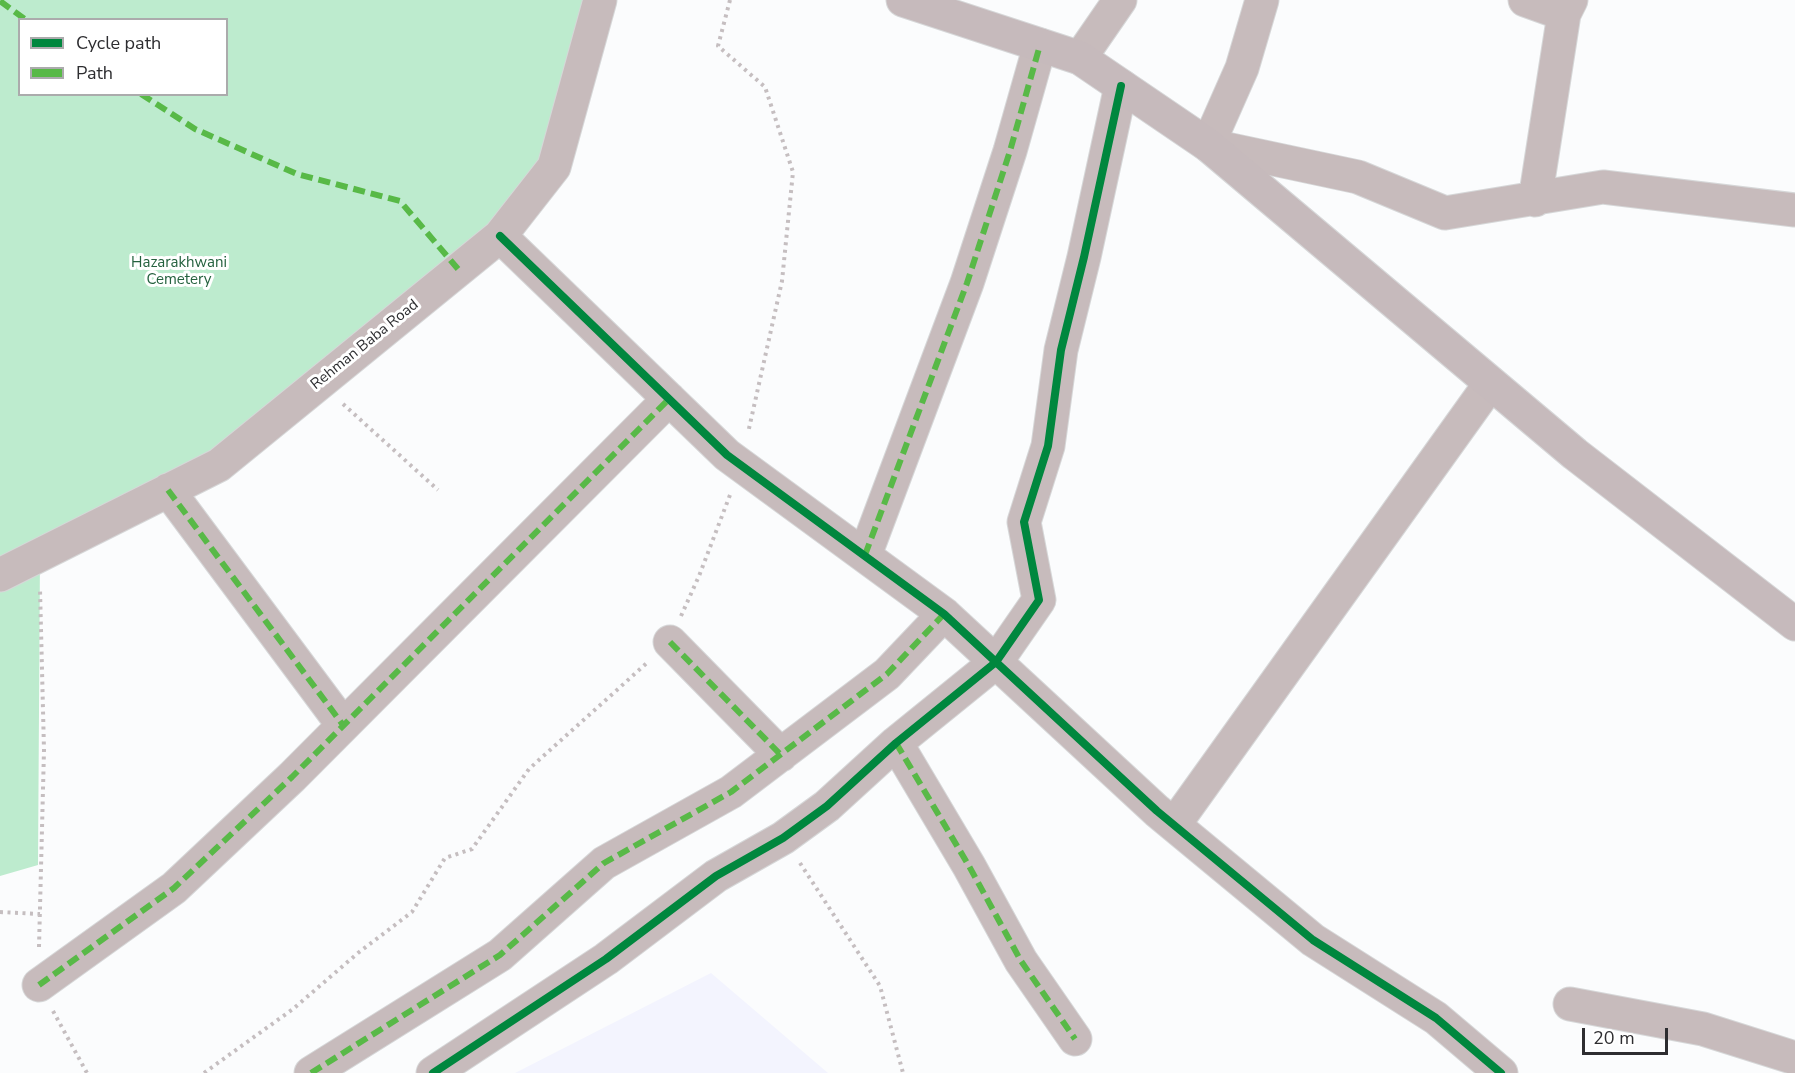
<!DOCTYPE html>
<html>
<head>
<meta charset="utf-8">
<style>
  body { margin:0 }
  #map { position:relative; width:1795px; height:1073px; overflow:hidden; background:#fbfcfd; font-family:"Nunito Sans",sans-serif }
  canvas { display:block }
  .legend { position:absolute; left:18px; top:18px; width:210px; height:78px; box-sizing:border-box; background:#fff; border:2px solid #ababac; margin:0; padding:8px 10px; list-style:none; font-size:18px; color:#2d2d30 }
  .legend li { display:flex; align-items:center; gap:12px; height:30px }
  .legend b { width:30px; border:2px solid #ababac }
  .scale { position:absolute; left:1582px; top:1028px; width:86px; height:27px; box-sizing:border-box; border:3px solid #2d2d30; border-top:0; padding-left:8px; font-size:18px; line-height:21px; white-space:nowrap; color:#2d2d30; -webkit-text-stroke:4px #fff; paint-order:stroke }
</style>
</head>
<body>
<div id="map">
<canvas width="1795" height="1073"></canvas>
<ul class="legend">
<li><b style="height:8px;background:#00873e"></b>Cycle path</li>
<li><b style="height:8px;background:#58b947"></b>Path</li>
</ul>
<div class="scale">20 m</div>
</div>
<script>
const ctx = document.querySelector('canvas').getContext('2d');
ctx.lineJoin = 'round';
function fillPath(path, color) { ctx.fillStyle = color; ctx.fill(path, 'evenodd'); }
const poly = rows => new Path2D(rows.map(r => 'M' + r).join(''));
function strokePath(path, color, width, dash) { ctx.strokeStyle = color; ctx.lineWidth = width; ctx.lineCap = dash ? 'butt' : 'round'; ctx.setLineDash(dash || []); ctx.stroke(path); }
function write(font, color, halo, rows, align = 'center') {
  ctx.font = font + ' "Nunito Sans",sans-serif'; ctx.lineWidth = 6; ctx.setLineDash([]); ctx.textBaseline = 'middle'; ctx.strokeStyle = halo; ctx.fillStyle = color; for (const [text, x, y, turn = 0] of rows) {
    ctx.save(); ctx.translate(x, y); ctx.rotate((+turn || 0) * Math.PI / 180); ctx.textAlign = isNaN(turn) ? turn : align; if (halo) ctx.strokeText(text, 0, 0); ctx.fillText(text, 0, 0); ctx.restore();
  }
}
fillPath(poly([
  [711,973,828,1073,515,1073]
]), '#f3f4fe');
fillPath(poly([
  [0,0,600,0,554,167,219,465,40,555,38,865,0,876],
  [20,20,226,20,226,94,20,94]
]), '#bdebce');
const minor = poly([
  [1262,0,1242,68,1208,145,1358,177,1445,213,1603,187,1795,210],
  [1525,0,1564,14],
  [1080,58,1120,0],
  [1535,200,1564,14,1571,0],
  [500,236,727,455,944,614,1157,811,1313,940,1436,1018,1501,1073],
  [168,490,343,725],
  [865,555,967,283,1010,151,1040,45],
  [0,575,219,465,500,236,554,167,600,0],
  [670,642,781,755],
  [896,743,969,866,1021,961,1075,1039],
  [1174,825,1490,384],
  [39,985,174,888,292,777,669,399],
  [1570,1004,1703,1029,1795,1058],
  [311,1073,500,955,604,863,731,792,887,674,944,614],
  [433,1073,606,959,716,876,783,838,827,806,896,743,996,662,1039,600,1024,522,1048,446,1061,350,1084,257,1121,86]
]);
const secondary = poly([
  [903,0,1080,58,1208,145,1575,454,1795,624]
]);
strokePath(minor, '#d6d7d8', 35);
strokePath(secondary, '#d6d7d8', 35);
strokePath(poly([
  [730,0,718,46,765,87,793,172,782,281,748,433],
  [343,404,438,490],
  [681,616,699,576,730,495],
  [800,863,880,986,903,1073],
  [0,912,40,914],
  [39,947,44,750,40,589],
  [53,1011,87,1073],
  [204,1073,293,1009,358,953,412,912,445,858,472,849,529,769,648,662]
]), '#c5bec0', 4, [3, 4.5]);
strokePath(minor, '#c7bbbc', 33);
strokePath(secondary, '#c6babc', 33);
strokePath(poly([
  [0,1,26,20],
  [141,94,195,129,297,174,400,201,458,269],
  [168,490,343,725],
  [865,555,967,283,1010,151,1040,45],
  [670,642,781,755],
  [896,743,969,866,1021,961,1075,1039],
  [39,985,174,888,292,777,669,399],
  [311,1073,500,955,604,863,731,792,887,674,944,614]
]), '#58b947', 6, [12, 6]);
strokePath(poly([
  [500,236,727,455,944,614,1157,811,1313,940,1436,1018,1501,1073],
  [433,1073,606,959,716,876,783,838,827,806,896,743,996,662,1039,600,1024,522,1048,446,1061,350,1084,257,1121,86]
]), '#00873e', 8);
write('15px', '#24613e', '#fff', [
  ["Hazarakhwani",179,263],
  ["Cemetery",179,280]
]);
write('15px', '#2d2d30', '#fff', [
  ["Rehman Baba Road",365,345,-39]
]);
</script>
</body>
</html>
